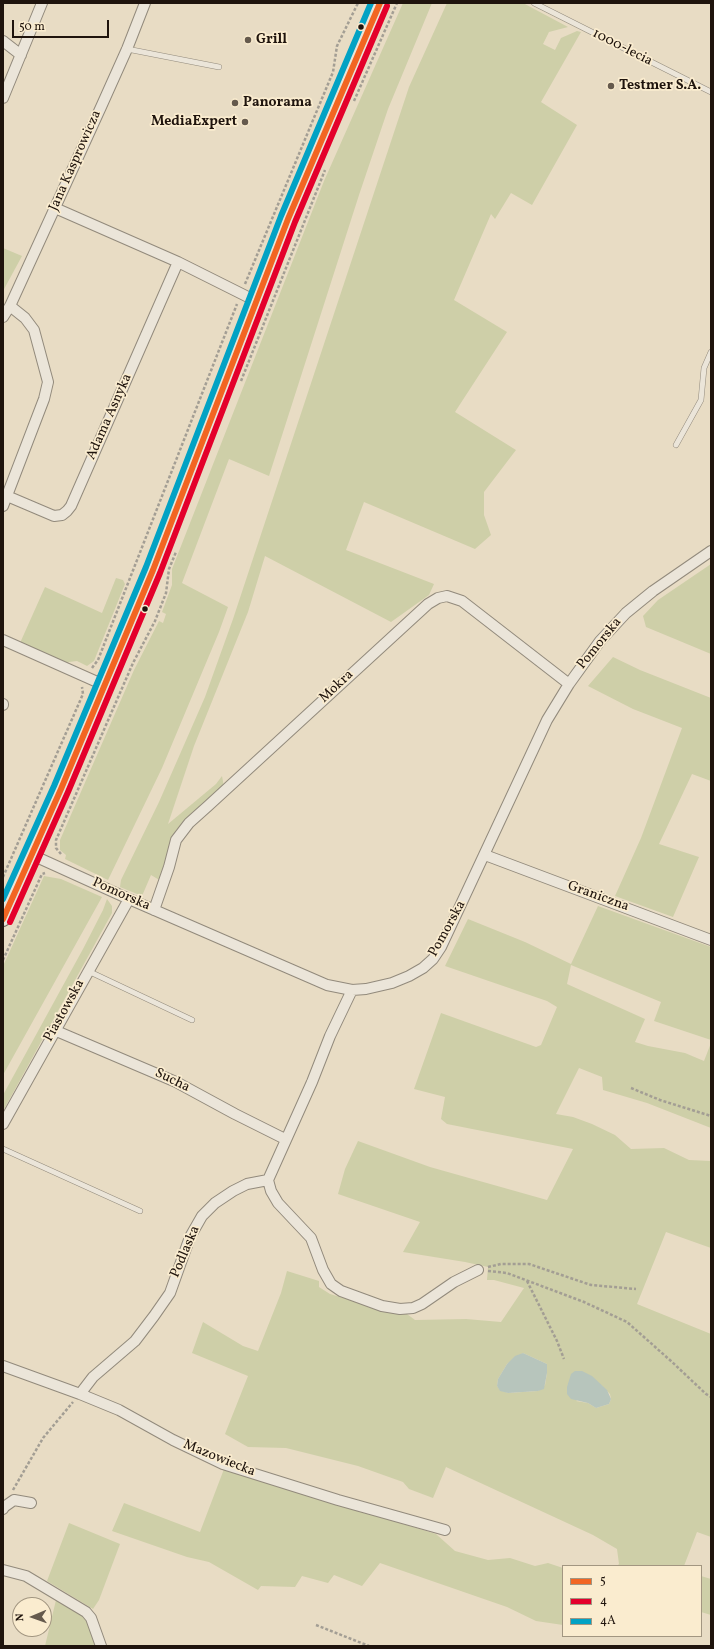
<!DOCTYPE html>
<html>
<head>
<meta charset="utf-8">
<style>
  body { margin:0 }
  #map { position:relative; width:714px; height:1649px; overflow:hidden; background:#e8dcc4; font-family:Vollkorn,serif }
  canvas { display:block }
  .frame { position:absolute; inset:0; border:4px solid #1f140d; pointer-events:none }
  .legend { position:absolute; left:562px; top:1565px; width:140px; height:72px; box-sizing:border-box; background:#faeccf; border:1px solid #a29681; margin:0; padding:5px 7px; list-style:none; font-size:12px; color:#1f140d }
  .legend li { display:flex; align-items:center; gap:8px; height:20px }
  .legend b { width:20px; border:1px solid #a29681 }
  .north { position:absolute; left:12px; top:1597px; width:40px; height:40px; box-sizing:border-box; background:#faeccf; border:1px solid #a29681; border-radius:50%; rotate:268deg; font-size:11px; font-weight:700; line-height:16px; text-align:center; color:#1f140d }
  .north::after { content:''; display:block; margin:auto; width:14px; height:18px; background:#655a4d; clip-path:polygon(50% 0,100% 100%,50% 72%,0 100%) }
  .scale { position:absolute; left:12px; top:20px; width:97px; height:18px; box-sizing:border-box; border:2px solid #1f140d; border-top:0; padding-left:5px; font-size:12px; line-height:14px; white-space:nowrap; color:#1f140d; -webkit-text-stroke:3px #faeccf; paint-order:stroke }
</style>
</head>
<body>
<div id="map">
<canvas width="714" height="1649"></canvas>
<div class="frame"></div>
<ul class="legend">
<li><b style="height:5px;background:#f26522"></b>5</li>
<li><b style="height:5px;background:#e4002b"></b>4</li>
<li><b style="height:5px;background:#02a2c4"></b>4A</li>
</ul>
<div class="north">N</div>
<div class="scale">50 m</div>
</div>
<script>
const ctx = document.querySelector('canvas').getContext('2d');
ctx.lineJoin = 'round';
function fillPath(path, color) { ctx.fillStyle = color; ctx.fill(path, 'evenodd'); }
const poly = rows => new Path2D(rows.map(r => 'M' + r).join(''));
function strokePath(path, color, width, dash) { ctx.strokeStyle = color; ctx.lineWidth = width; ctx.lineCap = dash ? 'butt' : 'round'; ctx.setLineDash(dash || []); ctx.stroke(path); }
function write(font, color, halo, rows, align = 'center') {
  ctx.font = font + ' Vollkorn,serif'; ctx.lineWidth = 3.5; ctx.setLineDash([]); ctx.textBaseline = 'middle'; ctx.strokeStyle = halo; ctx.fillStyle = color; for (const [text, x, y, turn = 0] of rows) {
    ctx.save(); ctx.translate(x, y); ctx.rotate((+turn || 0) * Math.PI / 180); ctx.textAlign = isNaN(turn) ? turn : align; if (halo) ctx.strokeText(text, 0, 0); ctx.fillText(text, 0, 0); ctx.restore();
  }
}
fillPath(poly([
  [403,3,432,3,388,109,359,195,269,476,229,459,182,583,228,607,219,632,162,768,108,880,65,859,66,855,60,850,60,840,134,670,159,621,163,623,166,614,162,612,172,585,172,569,324,181],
  [447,3,523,3,568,27,549,32,543,44,555,50,561,38,577,31,581,32,541,102,577,125,532,205,511,193,495,219,491,214,454,300,507,332,455,412,516,450,484,492,484,515,491,535,475,549,364,502,346,550,434,584,429,595,391,622,265,556,248,612,194,746,168,824,216,784,222,776,224,787,176,830,161,881,151,875,142,896,120,887,121,880,159,802,205,697,233,619,409,87],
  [3,248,22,256,3,291],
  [711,564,711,654,646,627,643,616,658,600],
  [116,578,123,580,125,584,94,661,87,666,77,661,69,662,66,664,20,643,45,587,102,613],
  [613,657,640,670,711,698,711,781,692,774,659,844,699,857,673,917,615,896,641,838,682,728,633,709,588,686],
  [44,876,61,879,102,897,3,1075,3,966],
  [107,899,112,906,112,913,3,1111,3,1095,83,949,103,910],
  [598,906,711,947,711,1040,654,1021,661,1002,571,965,567,984,645,1019,635,1042,648,1046,685,1053,704,1061,711,1043,711,1128,647,1103,603,1090,602,1077,579,1068,556,1114,573,1117,592,1124,615,1135,631,1149,664,1148,689,1160,711,1161,711,1248,666,1232,637,1304,711,1334,711,1537,697,1532,684,1566,617,1566,619,1564,617,1549,593,1535,446,1467,433,1498,409,1489,403,1482,358,1466,286,1448,248,1447,225,1434,248,1376,192,1353,203,1322,243,1346,258,1351,281,1293,287,1271,319,1281,319,1287,330,1294,398,1314,407,1314,415,1320,466,1319,501,1322,524,1288,494,1280,487,1280,488,1267,465,1262,403,1252,420,1222,338,1194,345,1169,358,1141,430,1167,547,1200,573,1149,447,1124,441,1119,445,1097,414,1089,441,1013,536,1047,541,1045,557,1007,547,1001,445,966,468,919,525,942,571,964],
  [523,1353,547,1364,547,1373,545,1385,538,1391,508,1393,500,1390,497,1386,498,1379,507,1364],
  [601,1385,610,1394,611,1399,609,1404,596,1408,588,1403,576,1401],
  [224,1469,436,1534,455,1551,488,1560,510,1558,535,1566,548,1563,563,1568,563,1625,536,1621,507,1607,380,1563,362,1586,334,1575,328,1583,302,1576,295,1587,261,1586,258,1590,209,1562,187,1557,112,1531,124,1503,200,1532],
  [69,1523,120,1544,99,1600,93,1609,47,1581],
  [701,1576,711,1579,711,1615,701,1612],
  [56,1600,84,1615,90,1628,95,1646,45,1646]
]), '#cecfa8');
fillPath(poly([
  [523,1353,547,1364,547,1373,544,1389,538,1391,508,1393,500,1391,497,1386,498,1379,507,1364,515,1356],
  [575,1371,582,1371,592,1376,607,1390,611,1399,609,1404,596,1408,588,1403,571,1399,567,1394,567,1387,571,1374]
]), '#b7c5bc');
const service = poly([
  [534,3,711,92],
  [127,49,219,67],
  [676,445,701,400,704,368,711,352],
  [88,971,192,1020],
  [3,1149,140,1211]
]);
const minor = poly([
  [3,41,21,55],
  [3,98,42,3],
  [55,208,178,262],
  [3,317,10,306,101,107,127,49,145,3],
  [7,496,54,516,62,515,67,511,71,506,178,262,256,301],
  [3,506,44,399,48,382,34,330,25,318,10,306],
  [3,640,104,685],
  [3,705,3,704],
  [32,855,129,899,327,985,352,990,366,989,392,983,409,976,423,968,433,959,441,947,547,720,569,684,600,641,626,613,653,591,711,551],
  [485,855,711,940],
  [154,910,169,867,176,840,189,823,208,806,428,604,438,598,447,596,462,601,569,684],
  [54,1030,176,1082,235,1114,285,1139],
  [3,1124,129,899],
  [268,1180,271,1191,278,1203,311,1238,323,1270,331,1284,341,1291,382,1306,400,1309,413,1308,422,1304,454,1282,478,1270],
  [268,1180,312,1082,330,1036,352,990],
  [3,1366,80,1394,119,1410,173,1440,223,1464,338,1500,445,1530],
  [80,1394,93,1377,135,1341,154,1316,170,1293,190,1237,202,1216,215,1203,233,1191,247,1184,268,1180],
  [3,1509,4,1507,14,1500,31,1503],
  [3,1570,26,1576,86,1612,91,1618,101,1646]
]);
const secondary = poly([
  [3,919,61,789,153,570,288,219,380,3]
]);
strokePath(service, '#928a7c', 6);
strokePath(minor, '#928a7c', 12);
strokePath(secondary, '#766f63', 16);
strokePath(poly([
  [354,101,397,3],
  [245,284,333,72,337,46,358,3],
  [241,381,325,170],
  [92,668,98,660,237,304],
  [61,854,56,848,56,840,133,663,155,621,166,593,169,569,176,552],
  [3,877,83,694,82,687],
  [3,960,42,874,45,873],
  [631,1088,660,1100,711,1116],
  [488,1267,501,1264,529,1264,591,1285,636,1289],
  [488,1271,507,1273,584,1302,627,1322,671,1361,706,1394,711,1397],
  [527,1281,557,1341,564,1359],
  [13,1490,43,1438,73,1402],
  [316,1625,369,1646]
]), '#a39e94', 2.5, [3, 2]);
strokePath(service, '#ebe5d9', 5);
strokePath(minor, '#ebe5d9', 10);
strokePath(secondary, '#ebe5d9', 14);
strokePath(poly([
  [3,919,61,789,153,570,288,219,380,3]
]), '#f26522', 6);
strokePath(poly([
  [10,922,68,792,160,573,295,222,387,6]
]), '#e4002b', 6);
strokePath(poly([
  [3,899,54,786,146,567,281,216,371,3]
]), '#02a2c4', 6);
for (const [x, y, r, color] of [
  [361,27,3.5,"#1f140d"],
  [248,40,4,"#655a4d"],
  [611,86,4,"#655a4d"],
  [235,103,4,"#655a4d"],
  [245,122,4,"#655a4d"],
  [145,609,3.5,"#1f140d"]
]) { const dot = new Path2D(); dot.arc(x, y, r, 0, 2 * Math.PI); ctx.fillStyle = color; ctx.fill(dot); strokePath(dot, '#faeccf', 1.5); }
write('bold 14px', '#1f140d', '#faeccf', [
  ["Grill",256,40],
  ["Testmer S.A.",619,86],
  ["Panorama",243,103],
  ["MediaExpert",237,122,"right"]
], 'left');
write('14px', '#1f140d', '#faeccf', [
  ["1000-lecia",622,48,27],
  ["Jana Kasprowicza",76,161,-66],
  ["Adama Asnyka",110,417,-66],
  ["Pomorska",600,644,-51],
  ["Mokra",337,687,-43],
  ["Pomorska",121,895,24],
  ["Graniczna",598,897,20],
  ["Pomorska",448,929,-61],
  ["Piastowska",65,1011,-61],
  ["Sucha",172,1081,26],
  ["Podlaska",186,1252,-67],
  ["Mazowiecka",219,1459,22]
]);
</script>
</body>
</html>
